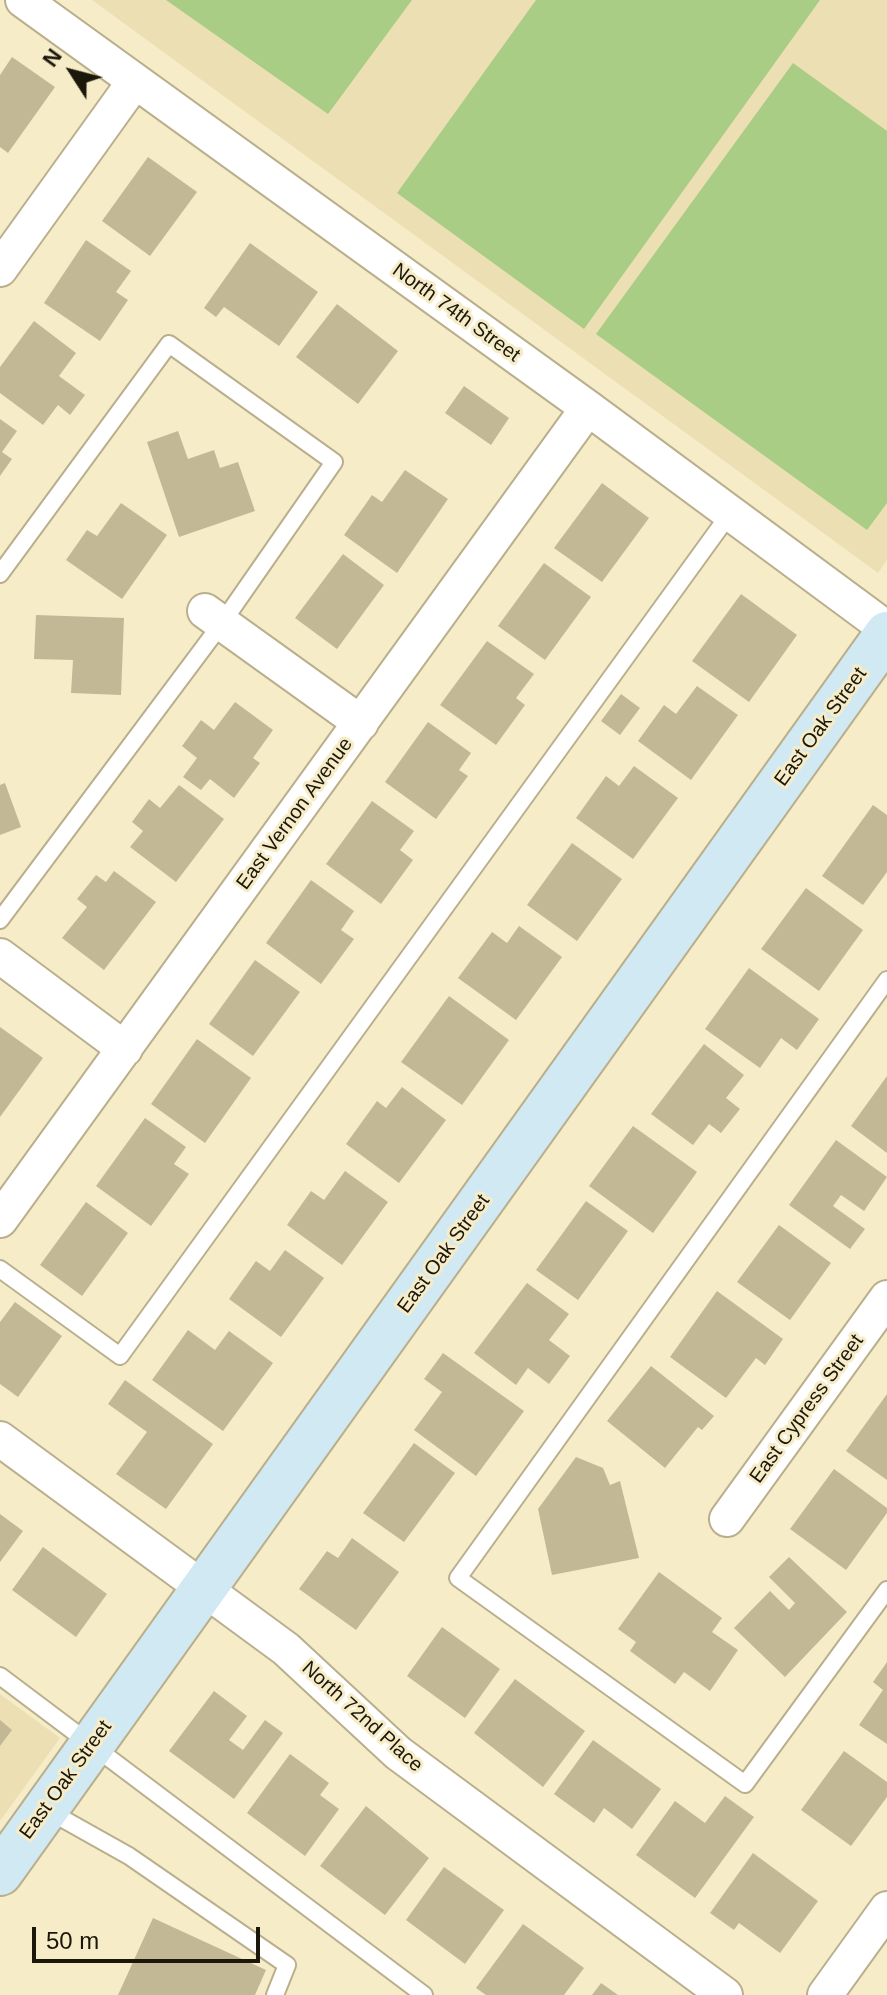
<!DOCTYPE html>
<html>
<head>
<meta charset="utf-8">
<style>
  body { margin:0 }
  #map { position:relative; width:887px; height:1995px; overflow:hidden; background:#f7ecc8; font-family:Helvetica,sans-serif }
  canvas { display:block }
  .north { position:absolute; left:32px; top:32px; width:80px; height:80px; -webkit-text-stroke:6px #f7ecc8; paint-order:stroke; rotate:306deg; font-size:22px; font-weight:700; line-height:32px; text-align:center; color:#1b170b }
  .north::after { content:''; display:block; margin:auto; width:28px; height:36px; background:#1b170b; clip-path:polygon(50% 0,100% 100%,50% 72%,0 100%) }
  .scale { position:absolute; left:32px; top:1927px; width:228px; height:36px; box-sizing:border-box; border:4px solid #1b170b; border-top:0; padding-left:10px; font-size:24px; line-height:28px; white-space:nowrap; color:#1b170b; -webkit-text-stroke:6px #f7ecc8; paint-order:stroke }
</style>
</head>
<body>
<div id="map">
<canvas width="887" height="1995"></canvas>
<div class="north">N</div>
<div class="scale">50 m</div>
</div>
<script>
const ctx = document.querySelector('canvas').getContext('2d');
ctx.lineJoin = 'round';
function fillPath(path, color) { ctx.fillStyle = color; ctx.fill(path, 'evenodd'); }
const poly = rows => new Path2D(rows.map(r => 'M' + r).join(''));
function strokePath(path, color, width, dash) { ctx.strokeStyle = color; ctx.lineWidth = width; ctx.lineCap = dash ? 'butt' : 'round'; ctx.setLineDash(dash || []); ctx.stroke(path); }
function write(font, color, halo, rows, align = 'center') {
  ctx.font = font + ' Helvetica,sans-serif'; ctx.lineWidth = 6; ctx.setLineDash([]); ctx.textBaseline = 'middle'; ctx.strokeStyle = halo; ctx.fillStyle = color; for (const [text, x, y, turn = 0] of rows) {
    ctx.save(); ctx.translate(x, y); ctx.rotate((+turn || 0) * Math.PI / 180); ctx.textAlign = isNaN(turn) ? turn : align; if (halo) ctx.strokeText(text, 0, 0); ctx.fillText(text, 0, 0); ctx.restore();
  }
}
fillPath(poly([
  [92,0,887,0,887,560,878,573],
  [0,1694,60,1738,0,1821]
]), '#ecdfb4');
fillPath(poly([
  [166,0,412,0,328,114],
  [536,0,820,0,584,329,397,193],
  [793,63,887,131,887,503,867,530,596,334]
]), '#a9cd84');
fillPath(poly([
  [12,57,55,87,8,153,0,147,0,75],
  [148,157,197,192,150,256,102,221],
  [86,240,131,271,116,292,128,300,100,341,44,303],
  [250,243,318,292,279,346,224,307,216,317,204,308],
  [337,304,398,351,358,404,296,357],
  [34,321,76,353,59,376,85,395,70,415,58,405,43,425,0,393,0,367],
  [464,386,509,418,491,445,445,413],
  [0,419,17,431,2,452,12,459,0,476],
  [178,431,188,459,214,450,220,468,238,462,255,511,179,537,147,442],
  [405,470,448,499,397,573,344,535,372,495,382,502],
  [602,483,649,518,602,582,554,548],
  [121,503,167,535,122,599,66,560,87,530,97,536],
  [343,554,384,585,337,649,295,618],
  [544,563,591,597,545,660,498,626],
  [741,594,797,635,749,702,692,661],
  [36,615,124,618,121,695,71,693,73,660,34,659],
  [487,641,534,674,516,698,525,705,496,745,440,705],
  [697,686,738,715,691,780,638,741,664,705,676,714],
  [621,694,640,708,620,735,601,721],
  [235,702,273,730,253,758,260,763,234,798,210,779,201,790,183,777,197,758,182,746,201,720,214,730],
  [428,722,471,753,459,770,468,776,436,819,385,782],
  [634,766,678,798,633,859,576,818,606,776,619,786],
  [5,783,21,827,0,835,0,785],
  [179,785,224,819,176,882,130,847,143,831,132,822,149,799,160,808],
  [372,801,414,831,400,850,413,860,381,904,326,864],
  [873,805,887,815,887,872,863,905,822,876],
  [572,843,622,879,577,941,527,905],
  [114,871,156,902,104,970,62,938,87,907,77,899,96,875,106,882],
  [311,880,354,911,341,930,354,939,321,984,266,943],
  [806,888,863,930,819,991,761,949],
  [519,926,562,957,516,1020,458,978,492,932,507,943],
  [255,960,300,992,253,1056,209,1024],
  [749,968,819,1019,797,1050,781,1038,760,1068,705,1029],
  [449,996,509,1040,462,1105,401,1062],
  [0,1027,43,1058,0,1117],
  [197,1039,251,1078,205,1143,151,1104],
  [704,1044,744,1075,726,1098,740,1109,721,1133,709,1124,693,1145,651,1114],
  [887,1076,887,1153,851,1126],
  [402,1087,446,1120,399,1183,346,1144,377,1101,386,1108],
  [145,1118,186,1147,174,1164,189,1174,151,1226,96,1186],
  [633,1126,697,1172,653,1233,589,1186],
  [836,1140,887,1177,864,1211,841,1195,833,1206,865,1229,850,1249,789,1205],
  [345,1171,388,1202,342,1265,287,1225,311,1191,324,1200],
  [586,1201,628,1231,578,1300,536,1270],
  [86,1202,128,1233,82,1296,40,1265],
  [779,1225,831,1263,790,1320,737,1282],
  [285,1250,324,1278,281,1337,229,1299,256,1261,270,1271],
  [527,1283,569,1314,549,1340,570,1356,549,1384,528,1368,516,1385,474,1353],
  [717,1291,783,1339,765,1365,756,1358,726,1398,670,1357],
  [15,1302,62,1336,18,1397,0,1384,0,1322],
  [188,1330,215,1350,229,1331,273,1363,223,1431,152,1380],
  [443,1353,524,1411,476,1476,414,1430,442,1392,424,1379],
  [651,1366,714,1416,702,1430,698,1427,665,1468,607,1421],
  [125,1380,213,1444,166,1509,116,1474,147,1432,108,1404],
  [887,1394,887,1480,846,1451],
  [414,1443,455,1473,404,1542,363,1513],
  [576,1457,603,1468,610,1485,620,1481,639,1558,552,1575,538,1509],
  [834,1469,887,1508,887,1513,846,1570,790,1529],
  [0,1514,23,1531,0,1562],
  [352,1538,399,1572,356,1630,299,1589,327,1551,338,1558],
  [43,1547,107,1594,76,1637,12,1590],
  [789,1557,847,1612,785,1677,734,1628,770,1591,789,1610,795,1603,769,1577],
  [659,1572,722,1618,712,1632,738,1650,710,1691,684,1672,675,1684,630,1651,636,1642,618,1629],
  [442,1627,500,1669,465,1718,407,1676],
  [887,1662,887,1744,859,1725,883,1690,873,1682],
  [515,1679,585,1731,543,1787,474,1733],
  [214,1691,247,1716,229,1740,243,1750,265,1720,283,1733,234,1799,169,1751],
  [0,1720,12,1730,0,1746],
  [593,1740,661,1789,632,1829,604,1808,594,1823,554,1794],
  [844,1751,887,1782,887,1797,851,1846,801,1810],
  [290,1754,329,1783,320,1795,339,1809,305,1856,247,1813],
  [725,1796,754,1817,695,1898,636,1855,675,1801,705,1823],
  [366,1806,429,1858,385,1915,320,1866],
  [753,1853,818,1901,780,1953,739,1923,734,1930,710,1913],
  [444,1867,504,1910,465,1964,406,1920],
  [153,1918,266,1970,255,1995,118,1995],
  [523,1924,584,1968,564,1995,486,1995,476,1988],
  [601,1983,618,1995,592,1995]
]), '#c3b896');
const lane = poly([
  [0,574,169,344,334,462,222,623,0,920],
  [887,980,458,1578,745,1784,887,1590],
  [0,1269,120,1356,731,512],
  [0,1676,424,1995],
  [47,1810,129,1856,287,1965,275,1995]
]);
const street = poly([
  [23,0,588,408,887,629],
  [0,269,135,81],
  [205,611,361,723],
  [0,956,125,1049],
  [0,1220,588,408],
  [0,1439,286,1649,398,1753,725,1995],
  [727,1519,887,1298],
  [825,1995,887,1909]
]);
const secondary = poly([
  [0,1873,887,634]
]);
strokePath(lane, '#baaf8d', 20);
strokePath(street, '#baaf8d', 38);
strokePath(secondary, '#baaf8d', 48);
strokePath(lane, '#fff', 16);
strokePath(street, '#fff', 34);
strokePath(secondary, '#d0e9f2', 44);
write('20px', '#1b170b', '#f7ecc8', [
  ["North 74th Street",456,313,36],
  ["East Oak Street",821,727,-54],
  ["East Vernon Avenue",295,814,-54],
  ["East Oak Street",444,1254,-54],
  ["East Cypress Street",807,1409,-54],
  ["North 72nd Place",362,1717,42],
  ["East Oak Street",66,1780,-54]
]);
</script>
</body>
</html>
